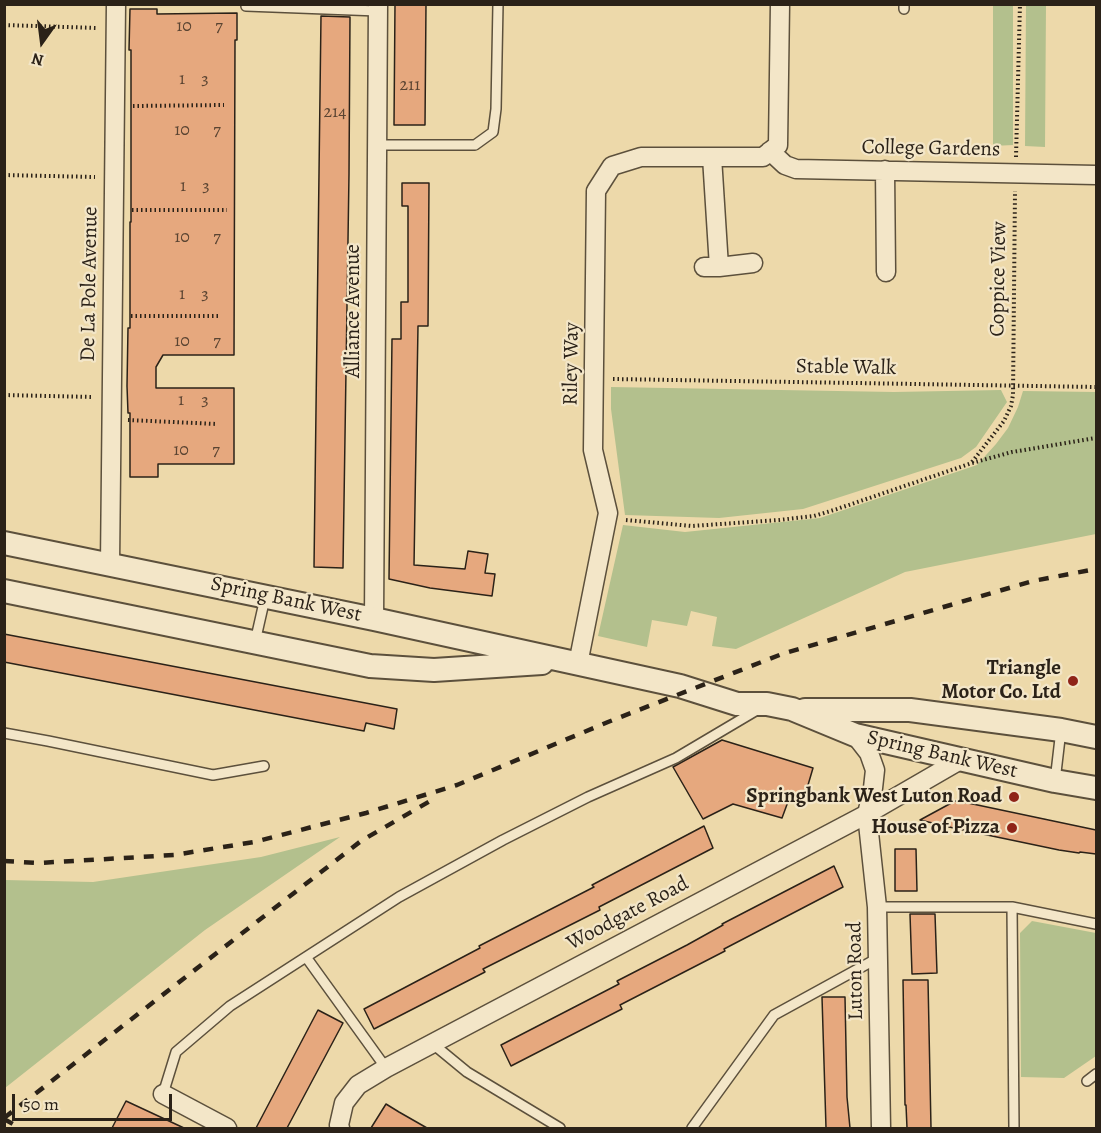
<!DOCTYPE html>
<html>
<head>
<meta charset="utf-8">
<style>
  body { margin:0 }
  #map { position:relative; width:1101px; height:1133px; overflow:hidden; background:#edd9aa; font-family:Alegreya,serif }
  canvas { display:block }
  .frame { position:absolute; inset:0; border:6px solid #2b2218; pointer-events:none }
  .north { position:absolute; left:12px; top:12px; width:60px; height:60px; -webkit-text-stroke:4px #f3e6c8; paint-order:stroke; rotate:194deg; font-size:16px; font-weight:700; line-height:24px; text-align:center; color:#2b2218 }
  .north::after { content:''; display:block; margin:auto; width:21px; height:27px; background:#2b2218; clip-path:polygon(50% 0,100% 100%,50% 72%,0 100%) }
  .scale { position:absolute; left:12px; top:1094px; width:160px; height:27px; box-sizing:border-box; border:3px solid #2b2218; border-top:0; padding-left:8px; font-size:18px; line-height:21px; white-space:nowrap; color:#2b2218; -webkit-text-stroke:4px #f3e6c8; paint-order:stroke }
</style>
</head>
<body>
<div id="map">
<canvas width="1101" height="1133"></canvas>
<div class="frame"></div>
<div class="north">N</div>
<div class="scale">50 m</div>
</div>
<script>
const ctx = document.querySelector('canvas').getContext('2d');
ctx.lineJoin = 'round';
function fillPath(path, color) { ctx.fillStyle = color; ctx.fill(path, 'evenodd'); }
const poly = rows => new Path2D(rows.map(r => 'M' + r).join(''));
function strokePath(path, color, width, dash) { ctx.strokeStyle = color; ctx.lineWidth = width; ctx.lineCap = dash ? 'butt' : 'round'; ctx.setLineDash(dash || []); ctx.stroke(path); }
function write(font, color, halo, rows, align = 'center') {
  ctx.font = font + ' Alegreya,serif'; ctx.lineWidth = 4.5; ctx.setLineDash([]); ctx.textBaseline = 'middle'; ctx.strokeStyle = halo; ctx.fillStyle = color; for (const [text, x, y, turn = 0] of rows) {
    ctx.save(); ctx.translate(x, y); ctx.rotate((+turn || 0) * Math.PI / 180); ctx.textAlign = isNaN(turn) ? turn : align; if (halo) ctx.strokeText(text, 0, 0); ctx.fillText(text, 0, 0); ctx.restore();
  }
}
fillPath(poly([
  [993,5,1013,5,1013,145,993,146],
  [1026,5,1046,5,1045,147,1025,146],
  [611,387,894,392,1001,390,1007,402,976,447,961,458,803,509,719,518,625,515,611,409],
  [1023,391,1096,392,1096,534,905,572,736,649,712,646,717,617,691,611,687,626,652,620,647,647,598,636,623,525,685,532,820,518,977,465,996,444,1008,428,1018,407],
  [340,837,205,930,5,1088,5,880,93,882,261,857],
  [1032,921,1096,933,1096,1056,1064,1078,1021,1077,1020,933]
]), '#b3c08d');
const building = poly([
  [395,4,426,4,425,125,394,125,395,4],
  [130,9,157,9,157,14,237,13,237,40,235,40,234,355,163,355,156,367,156,388,234,388,234,464,158,464,158,477,130,477,130,413,128,413,127,386,128,328,130,328,130,222,131,222,131,50,129,50,130,9],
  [321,16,350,17,349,174,343,568,314,567,321,16],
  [402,183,429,183,428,326,418,326,414,565,465,569,468,551,488,554,485,573,495,574,492,596,430,588,389,579,392,339,401,339,401,302,408,302,408,206,402,206,402,183],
  [4,634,397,709,394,729,366,723,364,731,4,662,4,634],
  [722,740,813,768,803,802,789,799,782,818,733,804,703,819,673,767,722,740],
  [955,801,968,803,1096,830,1096,854,1080,852,1079,853,1059,850,949,827,920,820,955,801],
  [704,826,713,848,599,907,600,910,483,969,485,972,374,1029,364,1009,480,948,479,946,594,887,592,885,704,826],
  [895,849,916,849,917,891,895,891,895,849],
  [834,866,843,887,724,949,725,951,620,1005,622,1009,511,1066,501,1045,619,984,617,981,687,945,723,925,722,924,834,866],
  [910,914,935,914,937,973,912,974,910,914],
  [903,980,928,980,931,1128,907,1128,906,1105,905,1105,903,980],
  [822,997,845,997,847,1097,850,1128,826,1128,822,997],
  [318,1010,343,1023,287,1128,256,1128,318,1010],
  [126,1101,184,1128,112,1128,126,1101],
  [386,1104,399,1112,427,1128,371,1128,386,1104]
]);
fillPath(building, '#e6a87e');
strokePath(building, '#2b2218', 1.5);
const service = poly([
  [246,4,246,6,378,11],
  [904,4,904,9],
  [377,145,475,145,493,132,496,109,498,4],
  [255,642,265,598],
  [4,733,48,741,213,775,264,766],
  [1055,781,1061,730],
  [877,907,1012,907,1096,924],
  [1012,907,1014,1128],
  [306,957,386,1068],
  [433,1044,467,1072,560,1128],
  [1087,1081,1096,1074],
  [163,1094,176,1052,230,1006,399,897,503,840,588,797,676,758,757,710],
  [692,1128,774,1015,878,958]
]);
const minor = poly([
  [770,151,785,165,796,169,1096,175],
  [712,157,719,267],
  [885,170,886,272],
  [704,267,719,267,753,263],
  [110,564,116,4],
  [374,619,378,4],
  [578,664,608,513,593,450,596,191,612,166,641,157,763,157,778,145,780,4],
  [855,735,869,753,875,770,873,788,867,814,877,907,881,1128],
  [163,1094,227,1128],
  [340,1128,339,1125,344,1103,358,1085,386,1068,867,814,962,759]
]);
const tertiary = poly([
  [4,543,374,619,680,686,737,704,767,704,792,709,855,735,1055,781,1096,788],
  [4,591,370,666,434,670,542,663],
  [805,710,910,710,1061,730,1096,737]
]);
strokePath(service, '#5c503c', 12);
strokePath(minor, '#5c503c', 21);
strokePath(tertiary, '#5c503c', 26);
strokePath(poly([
  [4,25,97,28],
  [133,106,224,105],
  [1016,157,1020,4],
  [4,175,95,177],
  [132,210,227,210],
  [131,316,218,316],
  [613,379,1096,387],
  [4,395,93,397],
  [128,420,217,424],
  [972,462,1004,421,1011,406,1013,395,1015,191],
  [626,520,692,526,779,520,814,516,837,509,972,463,1012,452,1096,438]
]), '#2b2218', 4, [1.5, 3]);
strokePath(service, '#f3e6c8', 9);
strokePath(minor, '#f3e6c8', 18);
strokePath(tertiary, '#f3e6c8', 22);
strokePath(poly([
  [4,861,39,863,174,855,254,842,366,813,457,785,608,722,782,654,1033,581,1096,569],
  [4,1118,361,841,437,797],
  [4,1119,20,1128]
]), '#2b2218', 4.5, [10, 10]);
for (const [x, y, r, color] of [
  [1073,681,6,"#8f2418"],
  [1014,797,6,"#8f2418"],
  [1012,828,6,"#8f2418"]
]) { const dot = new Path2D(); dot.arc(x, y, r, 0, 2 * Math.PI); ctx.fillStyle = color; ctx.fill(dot); strokePath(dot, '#f3e6c8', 2); }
write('18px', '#5a4432', null, [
  ["10",184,27],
  ["7",219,27],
  ["1",182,80],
  ["3",205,80],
  ["211",410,86],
  ["214",335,113],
  ["10",182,131],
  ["7",217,131],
  ["1",183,187],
  ["3",206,187],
  ["10",182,238],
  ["7",217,238],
  ["1",182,295],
  ["3",205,295],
  ["10",182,342],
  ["7",217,342],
  ["1",181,401],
  ["3",205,401],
  ["10",181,451],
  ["7",216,451]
]);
write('21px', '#2b2218', '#f3e6c8', [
  ["College Gardens",931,149,1],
  ["Coppice View",999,279,-89],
  ["De La Pole Avenue",90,284,-89],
  ["Alliance Avenue",354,311,-90],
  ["Riley Way",572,364,-89],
  ["Stable Walk",846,368,1],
  ["Spring Bank West",286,600,12],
  ["Spring Bank West",942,755,13],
  ["Woodgate Road",628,914,-28],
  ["Luton Road",856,971,-91]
]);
write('bold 21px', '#2b2218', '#f3e6c8', [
  ["Triangle",1061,669],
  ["Motor Co. Ltd",1061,693],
  ["Springbank West Luton Road",1002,797],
  ["House of Pizza",1000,828]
], 'right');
</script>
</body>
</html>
